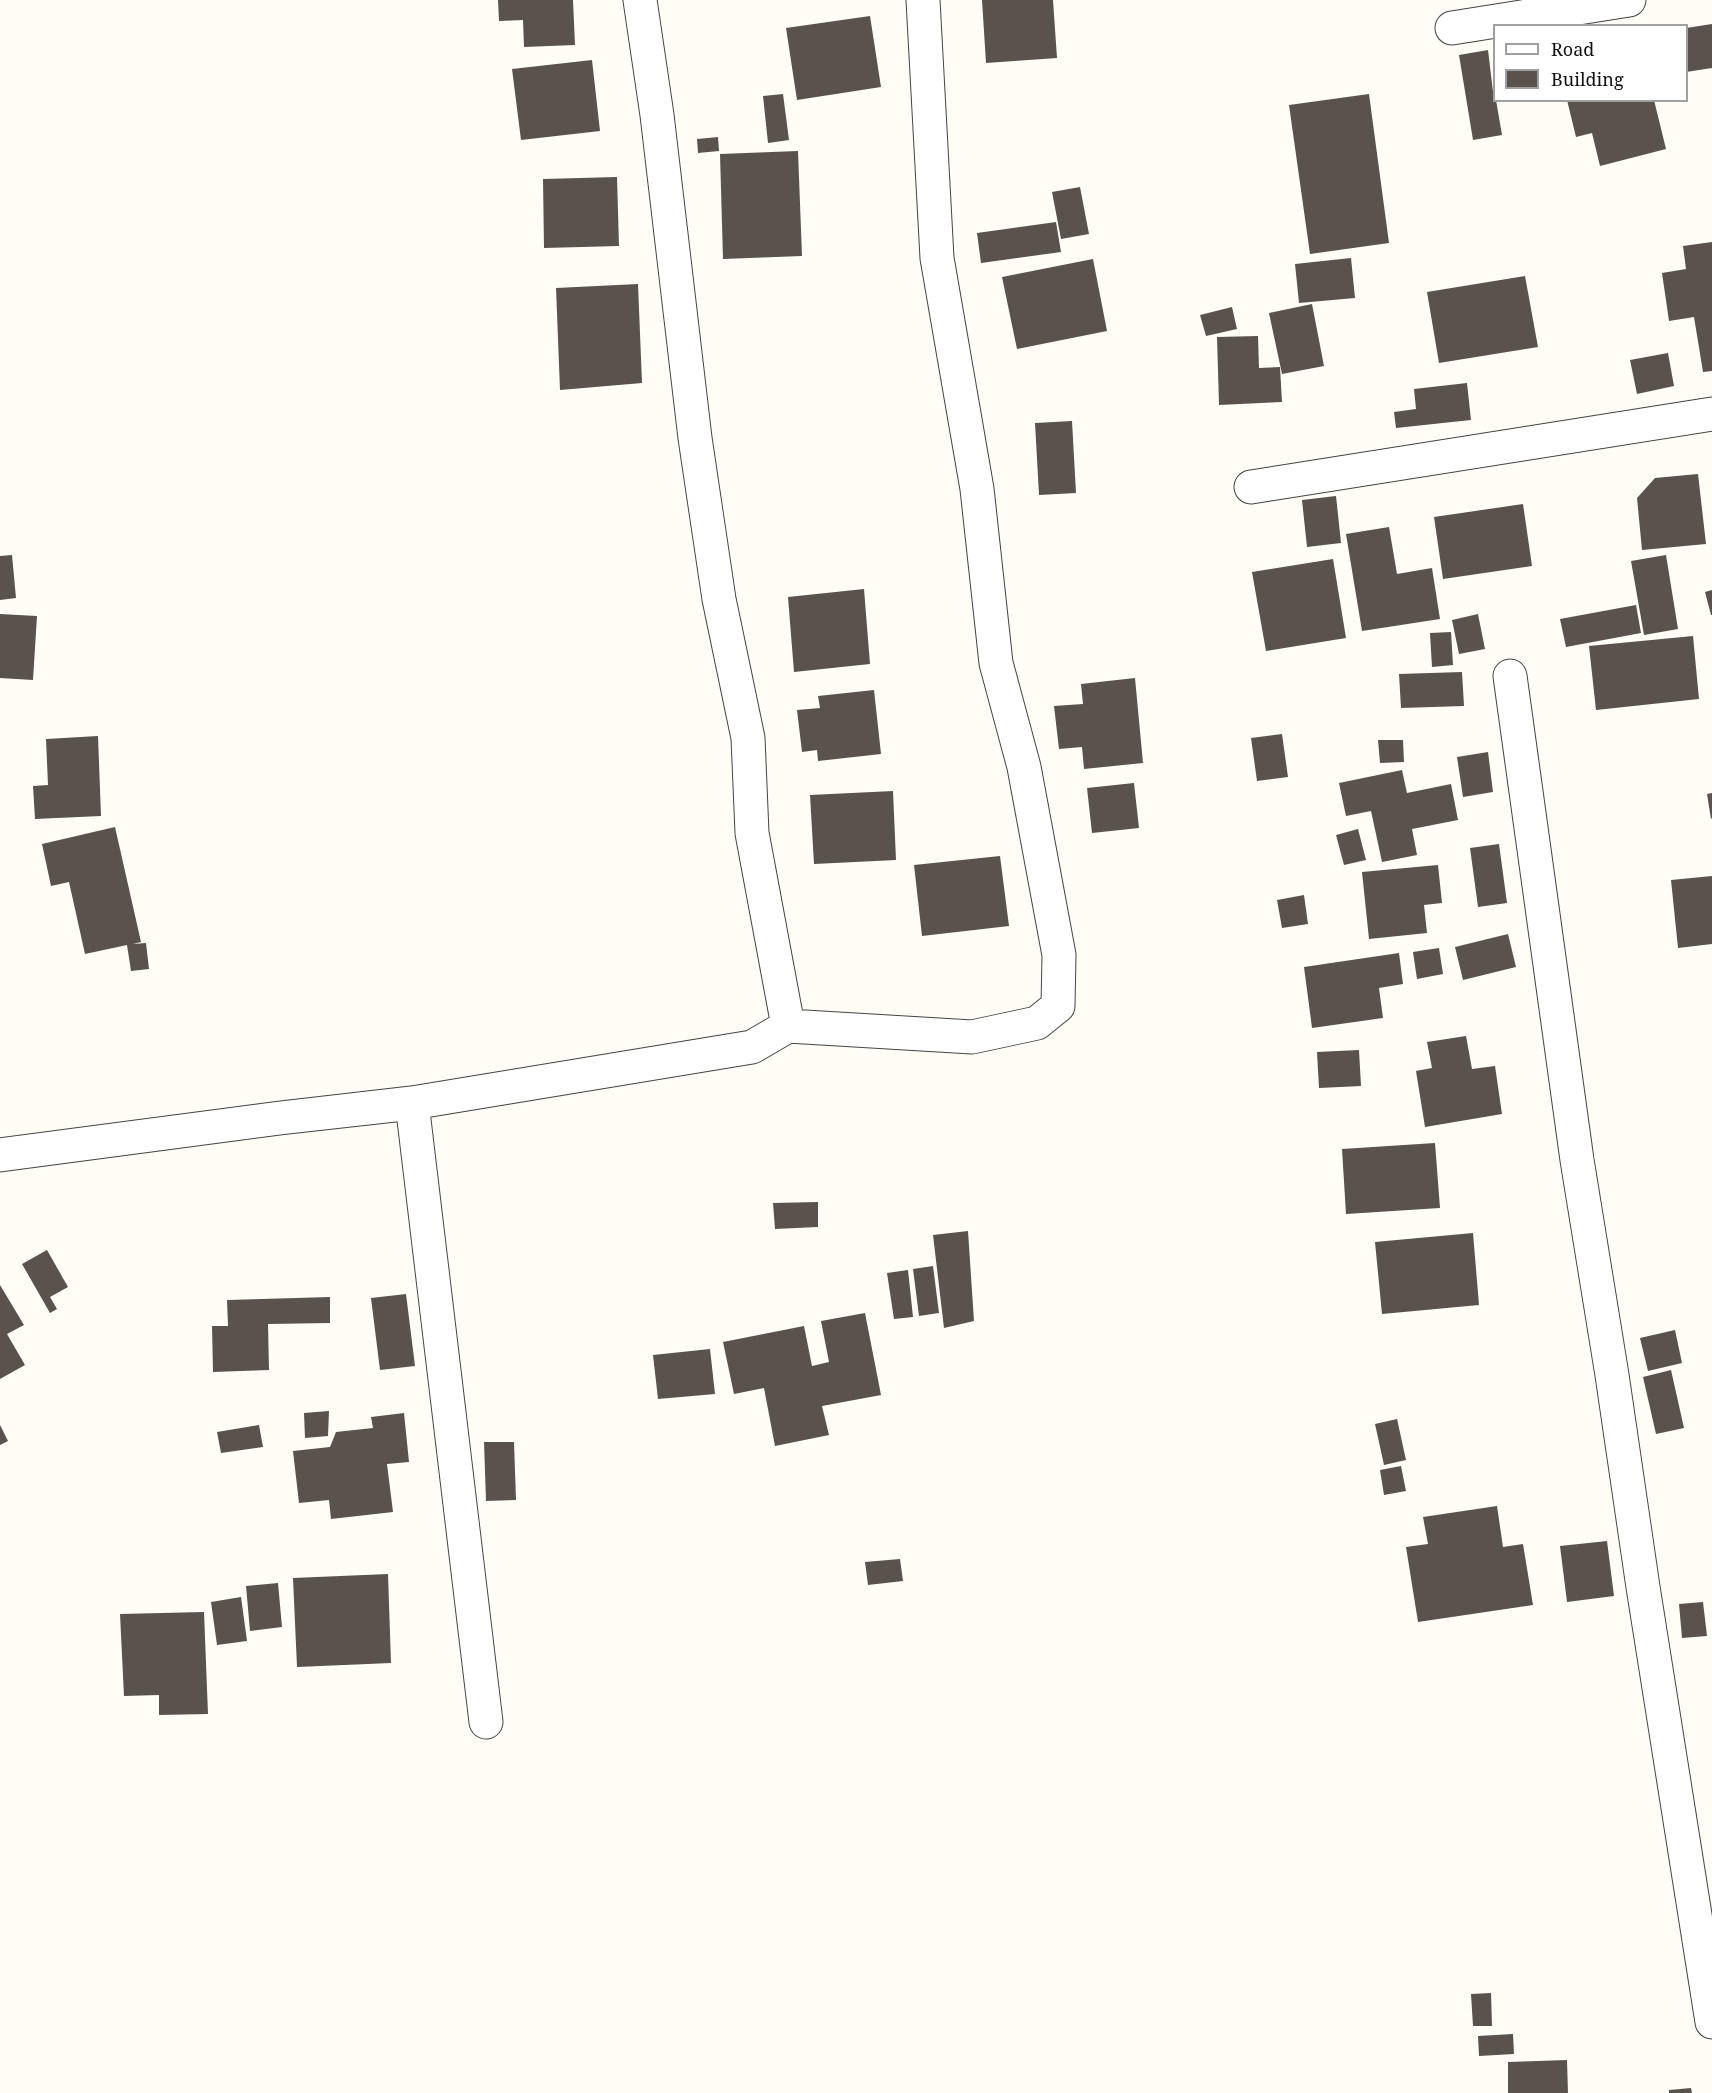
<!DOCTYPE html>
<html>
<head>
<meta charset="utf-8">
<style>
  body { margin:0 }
  #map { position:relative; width:1712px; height:2093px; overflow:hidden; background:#fffdf5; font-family:"Noto Serif",serif }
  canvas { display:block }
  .legend { position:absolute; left:1493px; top:24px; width:195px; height:78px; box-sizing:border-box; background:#fff; border:2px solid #a0a0a0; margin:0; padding:8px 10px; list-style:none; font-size:18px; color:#111 }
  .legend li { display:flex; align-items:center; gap:12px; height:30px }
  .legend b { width:30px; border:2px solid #a0a0a0 }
</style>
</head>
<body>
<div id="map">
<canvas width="1712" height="2093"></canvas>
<ul class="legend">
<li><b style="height:8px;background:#fff"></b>Road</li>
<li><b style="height:16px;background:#5a524d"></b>Building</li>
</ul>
</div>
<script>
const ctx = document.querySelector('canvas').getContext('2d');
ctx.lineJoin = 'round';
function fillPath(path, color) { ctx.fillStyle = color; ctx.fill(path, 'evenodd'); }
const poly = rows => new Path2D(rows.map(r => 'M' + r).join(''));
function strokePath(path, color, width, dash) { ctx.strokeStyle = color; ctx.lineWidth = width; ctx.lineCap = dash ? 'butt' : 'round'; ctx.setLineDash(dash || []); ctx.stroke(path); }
fillPath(poly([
  [498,0,573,0,575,45,524,47,523,20,499,21],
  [982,0,1053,0,1057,58,986,63],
  [870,16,881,87,797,100,786,28],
  [1712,24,1712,68,1686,72,1686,28],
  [1488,50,1494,100,1496,100,1502,135,1473,140,1459,55],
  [592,60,600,131,521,140,512,69],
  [783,94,789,140,768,143,763,96],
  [1369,94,1389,243,1310,254,1289,105],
  [1567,100,1654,100,1666,149,1600,166,1592,133,1576,137],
  [718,137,719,151,698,153,697,139],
  [798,151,802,256,723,259,720,154],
  [617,177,619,246,544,248,543,179],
  [1080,187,1089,234,1061,239,1052,192],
  [1056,222,1061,252,981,263,977,233],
  [1712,242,1712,371,1703,372,1694,317,1669,321,1662,273,1686,269,1683,246],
  [1351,258,1355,298,1299,303,1295,264],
  [1093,259,1107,331,1017,349,1002,277],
  [1525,276,1538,347,1439,363,1427,292],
  [638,284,642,383,560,390,556,288],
  [1312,304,1324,366,1282,374,1269,313],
  [1232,307,1237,329,1206,336,1200,315],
  [1258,336,1259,368,1280,367,1282,402,1219,405,1217,337],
  [1668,353,1674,386,1637,394,1630,360],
  [1467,383,1471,420,1396,428,1394,412,1416,409,1414,389],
  [1072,421,1076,493,1039,495,1035,423],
  [1698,474,1706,544,1642,550,1637,498,1655,478],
  [1336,496,1341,543,1307,547,1302,500],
  [1523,504,1532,566,1443,579,1434,517],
  [1389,527,1397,574,1432,568,1440,619,1362,631,1346,534],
  [12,555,16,598,0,600,0,556],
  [1666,555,1678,629,1644,635,1631,561],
  [1333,559,1346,638,1266,651,1252,572],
  [864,589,870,664,794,672,788,597],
  [1712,590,1712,615,1711,615,1705,592],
  [1636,605,1641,633,1566,647,1560,619],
  [0,614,37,616,33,680,0,678],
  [1478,614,1485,649,1459,654,1452,620],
  [1451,632,1453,665,1432,667,1430,633],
  [1693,636,1699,699,1596,710,1589,646],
  [1462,672,1464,706,1401,708,1399,674],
  [1135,678,1143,763,1084,769,1082,747,1059,749,1054,706,1083,704,1081,684],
  [874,690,881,754,818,761,817,750,802,752,797,710,820,708,818,696],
  [1282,734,1288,777,1257,781,1251,738],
  [98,736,101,816,35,819,33,786,48,785,46,739],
  [1378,740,1403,740,1404,762,1380,763],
  [1488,752,1493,792,1463,797,1457,757],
  [1402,770,1407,793,1451,784,1458,820,1412,829,1417,855,1382,862,1371,811,1346,816,1339,783],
  [1134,783,1139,828,1092,833,1087,788],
  [893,791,896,860,814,864,810,795],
  [1712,793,1712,818,1711,819,1707,794],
  [115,827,141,942,133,944,146,943,149,969,131,971,127,945,85,954,69,882,51,886,42,844],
  [1358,829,1366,860,1344,865,1336,835],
  [1499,844,1507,903,1478,907,1470,848],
  [1000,856,1009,926,922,936,914,865],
  [1438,865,1442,903,1424,905,1427,933,1369,939,1362,872],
  [1712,876,1712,944,1678,948,1671,880],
  [1304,895,1308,924,1282,928,1277,900],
  [1508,934,1516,967,1463,980,1455,947],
  [1439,948,1443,974,1417,979,1413,952],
  [1399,953,1403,984,1379,988,1383,1018,1312,1028,1304,967],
  [1466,1036,1472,1069,1495,1066,1502,1114,1425,1127,1416,1071,1432,1068,1427,1042],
  [1359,1050,1361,1086,1319,1088,1317,1052],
  [1435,1143,1440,1208,1346,1214,1342,1149],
  [818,1202,818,1227,775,1229,773,1203],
  [968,1231,974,1321,944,1328,933,1235],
  [1473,1233,1479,1305,1382,1314,1375,1242],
  [47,1250,68,1287,50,1297,57,1309,50,1313,22,1264],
  [933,1266,939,1313,919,1316,913,1269],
  [908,1270,913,1317,894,1319,887,1273],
  [0,1285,24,1325,7,1334,25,1365,0,1379],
  [406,1294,415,1366,380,1370,371,1298],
  [330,1297,330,1323,268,1324,269,1370,213,1372,212,1326,228,1326,227,1300],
  [865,1313,881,1395,822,1406,829,1435,775,1446,764,1388,734,1394,723,1342,804,1326,812,1366,829,1362,821,1321],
  [1675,1330,1682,1363,1648,1371,1640,1338],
  [710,1349,715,1394,658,1399,653,1355],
  [1671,1370,1684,1428,1656,1434,1643,1377],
  [329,1411,328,1436,305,1438,304,1413],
  [404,1413,409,1462,387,1464,393,1512,331,1519,329,1500,299,1503,293,1451,330,1447,336,1432,373,1428,371,1417],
  [1397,1419,1406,1460,1384,1465,1375,1424],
  [0,1425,8,1441,0,1445],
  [259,1425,263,1447,221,1453,217,1432],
  [484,1442,514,1442,516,1500,486,1501],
  [1401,1466,1406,1491,1384,1495,1380,1470],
  [1497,1506,1503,1547,1523,1544,1533,1605,1418,1622,1406,1547,1428,1544,1423,1517],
  [1607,1541,1614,1596,1567,1602,1560,1546],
  [900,1559,903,1581,868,1585,865,1562],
  [388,1574,391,1663,297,1667,293,1578],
  [278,1583,282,1627,250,1631,246,1586],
  [241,1597,247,1641,217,1645,211,1602],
  [1703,1602,1707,1636,1682,1638,1679,1604],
  [204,1612,208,1714,159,1715,159,1695,124,1696,120,1614],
  [1491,1993,1492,2026,1473,2026,1471,1994],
  [1513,2034,1514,2054,1479,2056,1478,2036],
  [1567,2060,1568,2093,1508,2093,1508,2062],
  [1691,2088,1692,2093,1669,2093,1669,2090]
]), '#5a524d');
const street = poly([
  [640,0,657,115,695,438,719,599,748,738,752,833,788,1026],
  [1452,28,1629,0],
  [1251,487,1712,414],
  [1510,676,1577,1160,1612,1375,1643,1587,1712,2022],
  [412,1103,486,1722],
  [0,1155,280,1118,412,1103,752,1047,788,1026,972,1037,1037,1023,1058,1006,1059,955,1024,767,996,663,977,489,937,258,923,0]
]);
strokePath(street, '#444', 35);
strokePath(street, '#fff', 33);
</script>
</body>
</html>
